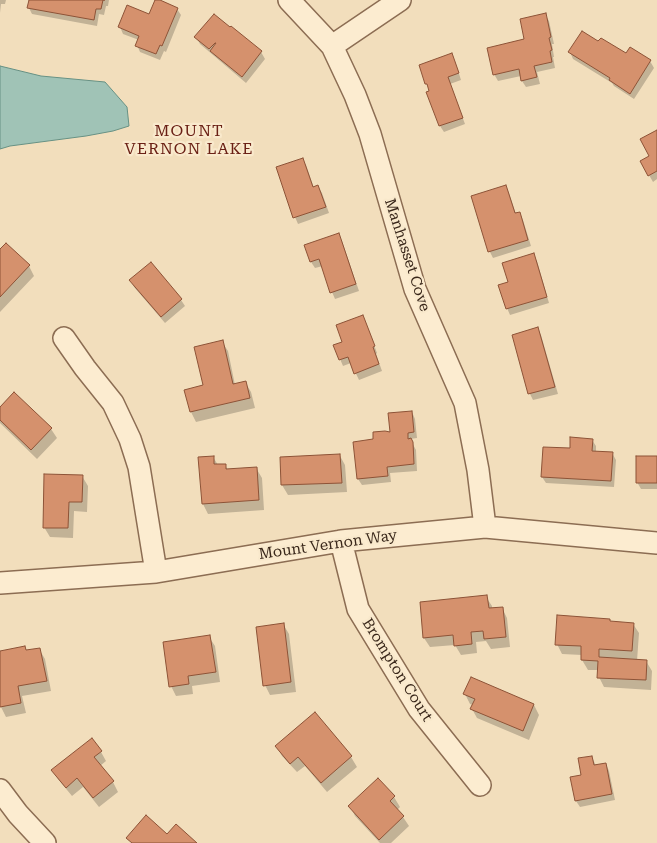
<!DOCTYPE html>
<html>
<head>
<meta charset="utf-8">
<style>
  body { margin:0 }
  canvas { display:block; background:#f2debc }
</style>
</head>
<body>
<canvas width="657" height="843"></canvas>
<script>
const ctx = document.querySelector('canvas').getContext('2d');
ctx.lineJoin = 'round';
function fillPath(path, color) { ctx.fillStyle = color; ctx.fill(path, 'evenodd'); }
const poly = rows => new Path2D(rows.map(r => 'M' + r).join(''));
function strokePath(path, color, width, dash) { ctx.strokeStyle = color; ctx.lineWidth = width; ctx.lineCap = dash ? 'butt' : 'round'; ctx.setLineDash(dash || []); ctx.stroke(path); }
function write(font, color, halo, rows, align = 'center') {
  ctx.font = font + ' "Roboto Serif",serif'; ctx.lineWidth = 4.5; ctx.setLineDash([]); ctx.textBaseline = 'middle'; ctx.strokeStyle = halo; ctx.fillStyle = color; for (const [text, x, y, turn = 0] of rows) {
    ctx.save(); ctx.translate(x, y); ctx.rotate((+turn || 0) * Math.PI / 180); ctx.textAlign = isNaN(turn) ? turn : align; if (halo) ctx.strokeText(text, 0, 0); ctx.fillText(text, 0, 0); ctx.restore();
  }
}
const water = poly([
  [0,66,41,76,105,82,127,107,129,126,113,131,86,136,10,146,0,149,0,66]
]);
fillPath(water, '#a0c3b6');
strokePath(water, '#679184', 1);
fillPath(poly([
  [0,0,6,0,5,4,1,4,0,13],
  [30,0,109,0,108,6,106,6,104,15,99,14,97,26,32,14,29,8],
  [156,0,177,9,181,15,166,52,164,51,160,60,140,52,137,45,139,40,123,34,120,27,150,16],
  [545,15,549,21,554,44,552,44,554,57,553,57,555,68,537,72,540,84,526,87,522,81,521,76,498,81,494,74,526,40],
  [231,27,261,52,265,59,246,83,200,44,196,37,230,29],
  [599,43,626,55,650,61,654,68,634,99,614,86,612,83,573,59,570,52],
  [455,61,461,80,450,84,465,124,444,132,440,126,428,92,431,92,427,84],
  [657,132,657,179,653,182,649,175,650,157],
  [302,159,306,165,314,188,318,187,322,193,329,213,298,224,295,217],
  [506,186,509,193,516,214,520,213,523,220,531,246,493,258,490,252,473,197],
  [339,235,342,241,359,291,335,299,332,292,323,266,315,268,311,262,306,246],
  [0,251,29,266,34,276,0,312],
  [533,255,537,261,549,303,510,315,507,308,509,283],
  [151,263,181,300,185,306,165,323,134,287,131,281],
  [363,317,366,323,377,353,376,354,382,371,359,380,351,363,343,366,340,359,343,343],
  [538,329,541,335,558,394,533,400,530,394,513,336],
  [222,342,228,351,235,385,245,382,251,392,255,408,196,422,191,412,186,391,205,386],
  [14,393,51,429,57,438,37,459,0,423,0,409],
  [412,412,415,419,417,438,410,439,416,450,417,471,390,473,391,482,362,485,358,479,375,440,391,434],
  [592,440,596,446,596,452,612,453,616,460,614,487,546,483,542,477,544,448,571,450],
  [340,456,345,465,347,492,288,495,282,485,281,458],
  [213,457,218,465,225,465,228,470,256,468,262,478,264,510,208,514,203,504],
  [657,458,657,489,641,489,637,482],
  [82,476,88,486,87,512,74,511,73,538,50,537,44,527],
  [486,597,492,606,492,609,502,608,507,618,510,647,491,649,486,641,476,642,477,653,461,655,455,645,430,647,424,638],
  [611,622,633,624,639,633,637,661,646,661,652,671,651,690,604,687,599,677,599,670,588,670,582,660,582,655,562,654,557,644],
  [283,624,289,634,296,692,270,695,265,685],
  [209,637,215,646,220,682,192,686,193,694,176,696,171,686],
  [25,648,27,652,39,649,45,659,51,691,22,696,26,713,6,717,0,705,0,652],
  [471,679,534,705,539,715,529,740,477,718,472,709,473,705,470,704,465,694],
  [314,714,351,757,357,767,327,792,305,766,297,772,282,756,277,746],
  [101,752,106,761,100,766,113,782,118,792,99,807,83,787,72,796,58,779,53,770],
  [592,757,596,766,606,764,609,771,615,800,580,807,576,801,572,778,583,776],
  [378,780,394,797,400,807,397,810,403,817,409,826,391,843,380,843,355,816,350,806]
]), '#0003');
const building = poly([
  [29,0,105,0,103,0,101,9,96,9,94,20,27,8,29,0],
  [155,0,160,0,178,8,162,46,160,45,156,54,135,46,139,36,118,27,127,5,149,14,155,0],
  [546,13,551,37,549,38,552,50,550,51,552,62,534,66,537,77,521,81,519,69,493,75,487,48,524,39,520,19,546,13],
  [214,14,230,27,231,26,262,51,242,77,210,51,216,43,215,43,209,49,194,37,214,14],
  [582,31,598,41,601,38,626,53,630,47,651,60,630,94,609,80,610,78,568,52,582,31],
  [452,53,459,73,448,77,463,118,439,126,426,92,429,91,427,84,425,84,419,65,452,53],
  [657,130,657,171,648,176,640,161,649,156,640,139,657,130],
  [303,158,313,187,318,185,326,207,293,218,276,167,303,158],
  [506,185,515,213,520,212,528,240,488,252,471,196,506,185],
  [339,233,356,284,330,293,319,259,310,262,304,245,339,233],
  [6,243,30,265,0,297,0,249,6,243],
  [534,253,547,297,506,309,498,285,508,282,502,263,534,253],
  [151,262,182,299,161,317,129,280,151,262],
  [363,315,375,346,373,347,379,364,354,374,348,357,339,360,333,345,342,342,336,325,363,315],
  [538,327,555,387,528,394,512,335,538,327],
  [223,340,233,384,246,381,250,398,190,412,184,390,203,385,194,347,223,340],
  [14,392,52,428,31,450,0,420,0,407,14,392],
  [412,411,414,432,408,433,408,439,411,438,413,442,414,464,387,467,388,476,357,479,353,442,373,439,373,432,385,431,390,432,388,413,412,411],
  [570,437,593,439,592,451,613,452,611,481,541,477,543,447,570,448,570,437],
  [340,454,342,483,281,485,280,457,340,454],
  [214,456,214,464,226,464,226,469,257,467,259,500,202,504,198,457,214,456],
  [636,456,657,456,657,483,636,483,636,456],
  [44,474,83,475,82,502,69,502,68,528,43,528,44,474],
  [487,595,489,608,503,607,506,637,484,639,483,631,471,632,472,644,454,646,453,635,423,638,420,602,487,595],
  [557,615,610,619,610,621,634,623,632,651,599,649,599,657,647,660,646,680,597,678,598,661,581,660,581,646,555,645,557,615],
  [284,623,291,682,263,686,256,627,284,623],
  [210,635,216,672,188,676,189,684,169,687,163,642,210,635],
  [25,646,26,650,40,648,47,681,18,686,21,703,0,707,0,651,25,646],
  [471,677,534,704,523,731,470,709,475,699,463,694,471,677],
  [315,712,352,756,321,783,298,757,290,764,275,746,315,712],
  [92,738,102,751,94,757,114,781,93,798,77,778,66,788,51,770,92,738],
  [592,756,594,765,606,763,612,794,575,801,570,777,581,775,578,758,592,756],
  [378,778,395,796,390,801,404,816,379,840,348,806,378,778],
  [146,815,167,834,176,824,197,843,132,843,126,838,146,815]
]);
fillPath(building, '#d5916d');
strokePath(building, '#8d5337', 1);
const street = poly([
  [289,0,332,46,355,95,370,134,415,289,465,403,478,470,485,527],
  [332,46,400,0],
  [64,338,85,368,113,403,130,439,139,467,156,572],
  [341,541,358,609,419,709,480,785],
  [0,583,156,572,341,541,485,527,657,543],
  [0,790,18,814,45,843]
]);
strokePath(street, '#8c6d53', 24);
strokePath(street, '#fcecd0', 21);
write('15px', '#39271a', '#f9e9cc', [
  ["Manhasset Cove",407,255,72],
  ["Mount Vernon Way",328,545,-8],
  ["Brompton Court",397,670,58]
]);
ctx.letterSpacing = '1px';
write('16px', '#6a2015', '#f9e9cc', [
  ["MOUNT",189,131],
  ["VERNON LAKE",189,149]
]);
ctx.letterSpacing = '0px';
</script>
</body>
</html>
